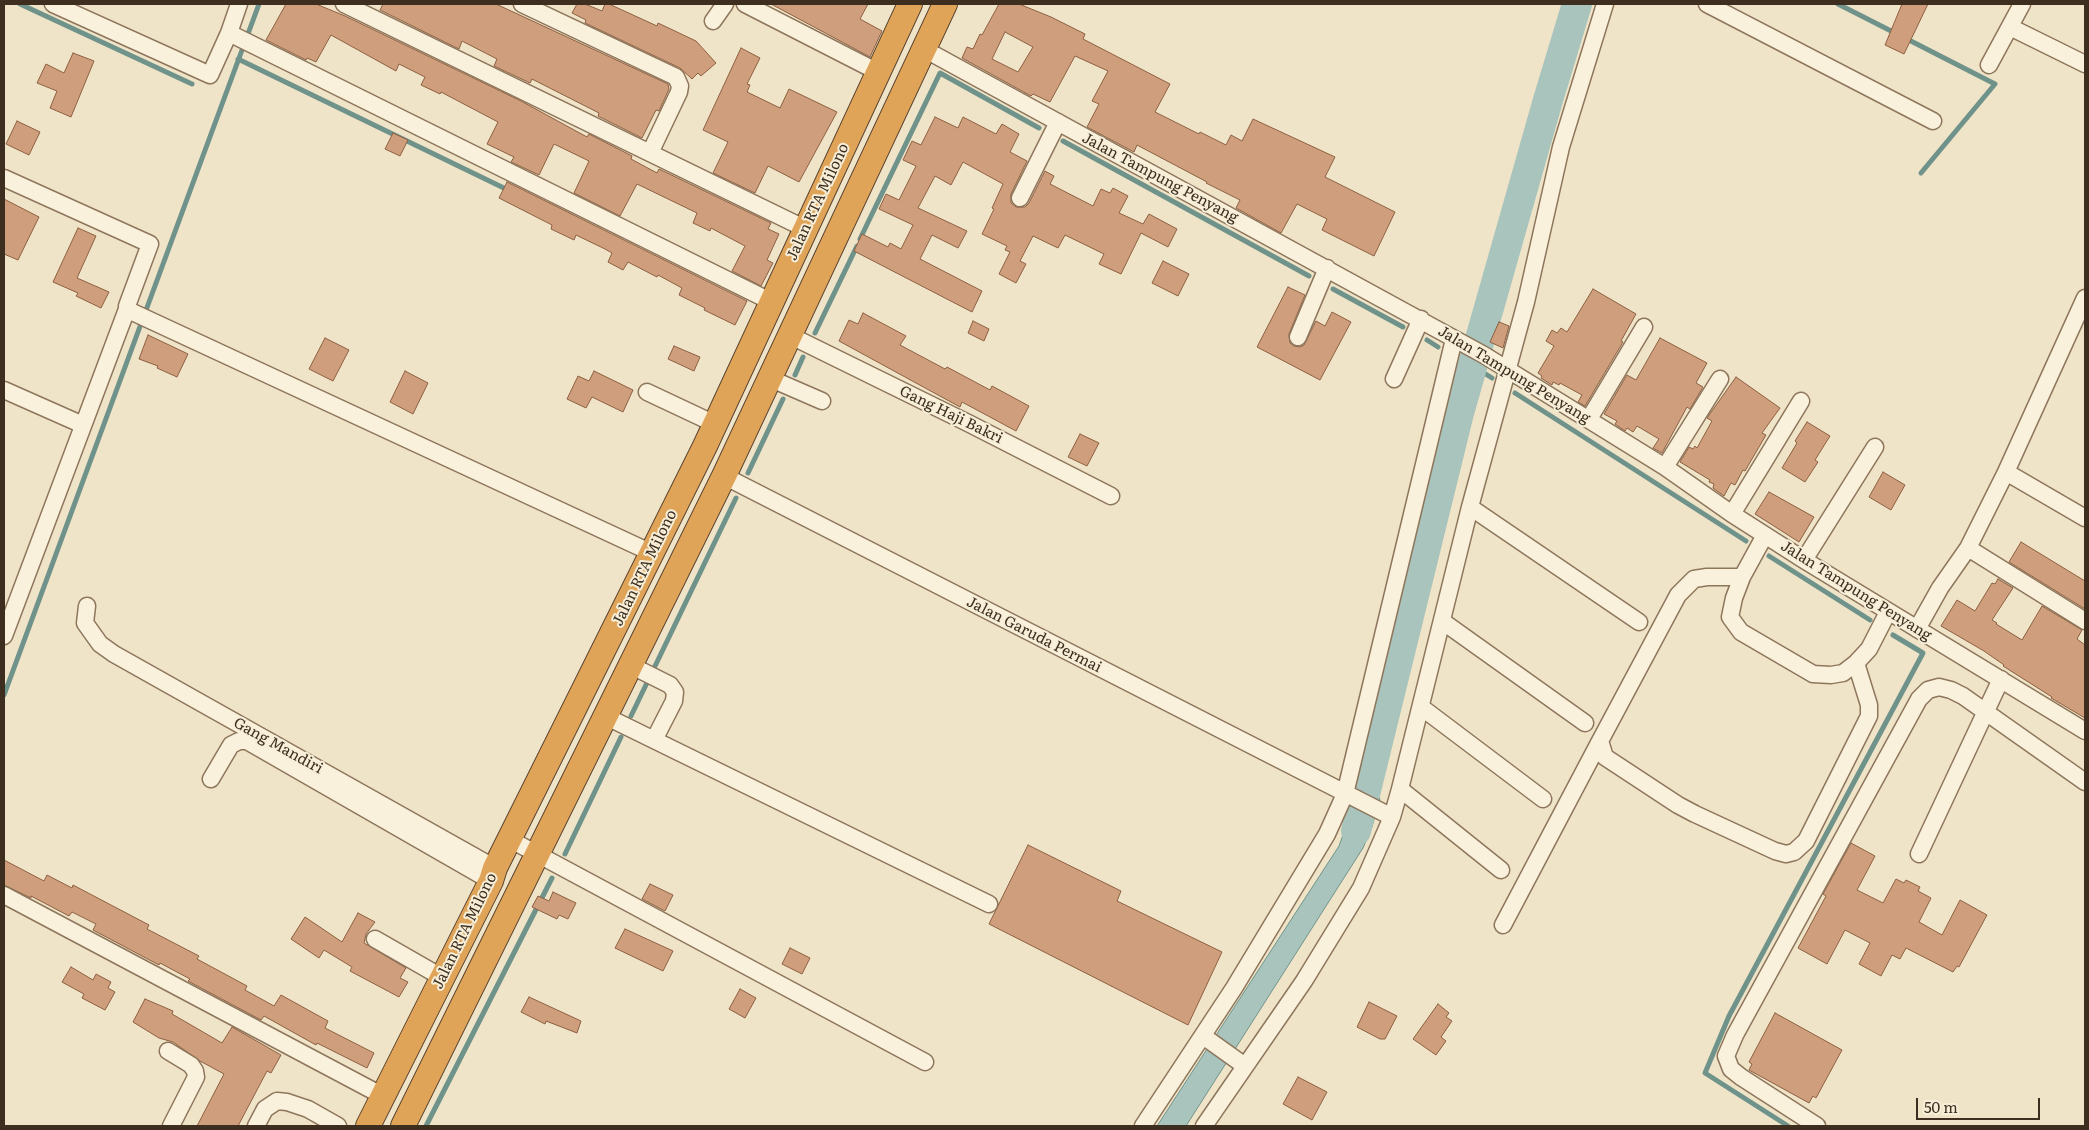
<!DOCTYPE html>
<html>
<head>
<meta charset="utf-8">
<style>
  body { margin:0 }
  #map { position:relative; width:2089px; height:1130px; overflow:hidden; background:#f0e4c8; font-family:Literata,serif }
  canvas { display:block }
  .frame { position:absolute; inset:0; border:5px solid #3d2e20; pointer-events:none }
  .scale { position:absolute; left:1916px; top:1098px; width:124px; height:22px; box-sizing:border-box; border:2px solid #3d2e20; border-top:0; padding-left:6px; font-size:15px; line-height:18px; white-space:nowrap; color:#3d2e20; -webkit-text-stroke:4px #f7eed8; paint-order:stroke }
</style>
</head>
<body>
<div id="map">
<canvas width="2089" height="1130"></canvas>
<div class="frame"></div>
<div class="scale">50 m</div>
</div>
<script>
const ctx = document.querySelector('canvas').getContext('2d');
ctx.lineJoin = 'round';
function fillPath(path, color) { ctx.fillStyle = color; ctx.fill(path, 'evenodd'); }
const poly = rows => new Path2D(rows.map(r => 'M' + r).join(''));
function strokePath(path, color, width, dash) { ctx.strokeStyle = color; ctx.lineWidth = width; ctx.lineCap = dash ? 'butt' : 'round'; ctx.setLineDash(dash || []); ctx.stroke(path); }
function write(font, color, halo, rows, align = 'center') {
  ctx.font = font + ' Literata,serif'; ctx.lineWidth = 4; ctx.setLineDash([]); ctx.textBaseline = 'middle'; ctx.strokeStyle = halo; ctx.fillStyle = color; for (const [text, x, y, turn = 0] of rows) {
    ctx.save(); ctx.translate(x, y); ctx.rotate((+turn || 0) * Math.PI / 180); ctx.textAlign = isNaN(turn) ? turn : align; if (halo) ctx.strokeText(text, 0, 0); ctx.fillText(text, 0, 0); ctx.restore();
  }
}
const water = poly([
  [1359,790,1380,798,1372,827,1363,848,1186,1126,1157,1126,1339,846,1359,790]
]);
fillPath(water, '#a9c4bc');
strokePath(water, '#6f938a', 1);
strokePath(poly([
  [20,4,192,84],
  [1838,4,1895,33],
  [1905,38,1995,84,1921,173],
  [238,59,510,191],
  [1063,141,1309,276],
  [860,239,940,73,1039,128],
  [1333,289,1403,327],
  [815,333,857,246],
  [1427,340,1438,347],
  [1463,360,1492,378],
  [795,375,803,357],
  [1515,393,1746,541],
  [748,473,783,399],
  [1769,556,1870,620],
  [4,695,259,4],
  [631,716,736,498],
  [565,854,621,737],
  [426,1126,552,878],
  [1788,1126,1705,1073,1729,1016,1923,653,1893,635]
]), '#6f938a', 5);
strokePath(poly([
  [1356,831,1459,413,1548,100,1577,4]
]), '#a9c4bc', 30);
const building = poly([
  [286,4,316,4,345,16,521,101,587,137,589,134,632,156,631,159,657,173,659,169,771,223,768,229,779,234,767,260,773,263,761,286,732,271,745,246,711,228,710,231,693,223,697,213,637,184,620,216,574,193,589,161,554,144,539,175,511,162,514,157,487,144,498,122,441,92,440,94,421,85,425,77,399,64,396,71,331,35,316,62,307,58,306,60,266,40,286,4],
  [383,4,496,4,668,84,669,89,659,111,656,110,642,138,598,116,599,113,532,79,530,83,494,66,497,59,462,41,459,49,380,10,383,4],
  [577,4,585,4,602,11,605,4,609,4,657,26,658,23,696,41,716,63,701,76,698,73,692,79,680,68,585,23,586,20,572,13,577,4],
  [771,4,868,4,860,19,882,31,870,57,771,4],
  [999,4,1019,4,1051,17,1085,34,1083,39,1170,84,1155,112,1199,134,1200,132,1226,145,1231,135,1242,141,1253,119,1335,157,1325,177,1395,212,1374,256,1322,230,1327,219,1297,204,1281,233,1236,208,1240,200,1206,183,1207,182,1137,145,1134,152,1087,127,1099,104,1092,101,1108,71,1075,56,1050,102,1033,94,1031,96,962,58,967,47,973,49,980,34,982,35,999,4],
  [1005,32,1033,47,1018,72,992,59,1005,32],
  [1902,4,1928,4,1904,54,1885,45,1902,4],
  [741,48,760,58,747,84,750,85,747,92,780,108,789,89,837,112,799,182,768,166,755,193,713,173,728,142,703,130,741,48],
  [73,53,94,61,71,117,50,108,57,91,37,83,46,64,64,73,73,53],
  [935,117,958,128,963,117,996,134,1002,124,1019,134,1010,152,1027,161,1011,194,1011,203,1016,207,1025,207,1029,203,1045,171,1054,176,1050,184,1093,206,1101,189,1110,193,1113,188,1128,196,1119,213,1143,224,1149,214,1177,229,1168,247,1141,233,1121,274,1099,264,1104,254,1065,235,1058,248,1033,236,1020,261,1026,264,1016,283,999,274,1010,252,1005,250,1007,246,982,234,994,209,992,208,1003,184,963,162,951,185,935,176,918,208,967,231,958,248,932,235,920,259,982,291,972,312,854,251,862,234,888,247,890,243,901,249,913,225,879,209,886,194,899,200,916,166,903,160,912,141,921,145,935,117],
  [17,121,40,132,29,155,6,144,17,121],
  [393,133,408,140,400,156,385,149,393,133],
  [507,182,747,301,735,325,704,310,705,308,679,295,682,288,658,275,657,277,628,262,623,270,608,262,612,253,605,249,576,235,574,240,551,229,552,225,499,198,507,182],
  [4,199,39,217,18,260,4,254,4,199],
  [78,228,96,236,77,278,109,292,101,308,76,296,78,293,53,282,78,228],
  [1163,261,1189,274,1178,296,1152,283,1163,261],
  [1288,287,1305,295,1289,334,1290,343,1294,346,1300,347,1304,345,1316,321,1325,326,1332,312,1351,322,1320,380,1257,347,1288,287],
  [1593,289,1636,314,1621,341,1623,342,1585,406,1578,402,1582,395,1560,383,1559,385,1553,382,1552,385,1541,378,1542,376,1538,373,1554,346,1546,341,1552,330,1557,333,1561,328,1567,332,1593,289],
  [863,313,906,336,900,345,945,369,947,367,990,390,992,386,1029,406,1016,431,962,402,960,407,839,341,849,320,858,324,863,313],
  [973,321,989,329,984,341,968,333,973,321],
  [1499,322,1509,326,1503,348,1490,342,1499,322],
  [148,335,188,354,177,377,157,368,158,366,139,359,148,335],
  [325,338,349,350,333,381,309,369,325,338],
  [1660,338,1707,363,1696,383,1703,387,1690,409,1687,407,1662,453,1653,448,1659,439,1637,426,1633,432,1627,428,1625,431,1615,424,1617,421,1604,414,1627,375,1636,380,1660,338],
  [674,346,700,357,694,371,668,359,674,346],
  [405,371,428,383,413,414,390,402,405,371],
  [594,371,633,390,623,412,592,397,586,408,567,399,578,376,589,381,594,371],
  [1736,377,1780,408,1762,433,1766,435,1745,471,1743,470,1735,485,1731,483,1724,496,1713,488,1714,484,1709,482,1710,480,1680,462,1689,447,1693,449,1695,446,1697,448,1712,421,1707,418,1736,377],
  [1807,422,1830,436,1815,460,1818,462,1805,482,1782,468,1797,443,1795,441,1807,422],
  [1080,434,1099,443,1087,466,1068,457,1080,434],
  [1883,472,1905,485,1891,510,1869,497,1883,472],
  [1769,492,1814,517,1799,542,1755,514,1769,492],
  [2021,542,2085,581,2085,609,2009,562,2021,542],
  [1998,579,2013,588,1992,620,1997,623,1996,624,2022,640,2042,606,2082,630,2077,639,2085,645,2085,718,2051,698,2052,697,2003,666,2004,665,1984,651,1941,626,1957,600,1975,611,1992,583,1995,584,1998,579],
  [1851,843,1875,856,1857,890,1883,903,1896,879,1904,883,1906,880,1920,887,1918,891,1931,898,1919,922,1942,935,1960,900,1987,915,1959,967,1957,966,1953,972,1906,948,1900,959,1892,955,1881,976,1859,964,1870,943,1845,930,1827,964,1798,948,1826,896,1823,894,1851,843],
  [1028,845,1121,891,1117,901,1222,952,1188,1025,989,924,1028,845],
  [4,860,44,881,47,875,72,888,73,885,149,925,147,929,199,956,197,959,247,986,245,990,274,1006,281,995,328,1021,325,1028,374,1053,367,1068,317,1043,316,1045,264,1016,261,1020,188,981,190,979,160,963,159,965,93,930,96,924,72,912,69,916,31,896,31,898,4,885,4,860],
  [650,884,673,895,665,911,642,899,650,884],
  [553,892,576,903,568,919,559,915,557,919,532,907,538,896,549,901,553,892],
  [358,913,375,922,366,934,364,943,406,968,400,978,408,982,399,997,350,971,352,967,324,950,319,958,291,939,305,917,342,942,358,913],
  [625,929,673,951,663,971,615,948,625,929],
  [790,948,810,958,802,974,782,964,790,948],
  [71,967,93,980,96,974,111,982,108,988,115,992,105,1010,82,998,84,994,62,982,71,967],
  [740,989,756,998,745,1018,729,1009,740,989],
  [529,997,581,1021,577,1033,546,1021,545,1024,521,1012,529,997],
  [145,999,173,1011,172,1014,222,1043,232,1027,281,1055,271,1073,267,1071,238,1126,197,1126,224,1074,200,1061,173,1042,159,1038,133,1022,145,999],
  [1369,1002,1397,1016,1385,1039,1380,1039,1357,1027,1369,1002],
  [1438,1004,1449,1013,1446,1017,1452,1021,1441,1037,1446,1041,1436,1055,1413,1039,1438,1004],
  [1775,1013,1842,1050,1816,1098,1813,1096,1809,1103,1749,1070,1752,1064,1749,1062,1775,1013],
  [1298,1077,1327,1092,1312,1120,1283,1104,1298,1077]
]);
fillPath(building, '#cf9f7d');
strokePath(building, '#8d5f41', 1);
const minor = poly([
  [53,4,210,75,229,33,239,4],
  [344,4,806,229],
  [522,4,676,77,680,86,679,92,650,153],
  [745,4,878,72],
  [1707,4,1933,121],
  [713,21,725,4],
  [2010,27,2085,64],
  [229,33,772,302],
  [924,49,1484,355,1665,467,1732,514,1804,560,2085,731],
  [1989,65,2022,4],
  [4,178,150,244,127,306,128,310,652,553],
  [1020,198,1058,122],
  [789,335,968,423,1111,496],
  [1298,337,1327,268],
  [769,378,822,401],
  [1394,379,1421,319],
  [4,390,83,425],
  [647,392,715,424],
  [1589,419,1644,327],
  [1665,467,1720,379],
  [2006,472,2085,518],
  [724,476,1392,817],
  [1470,507,1639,622],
  [1732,514,1801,401],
  [1765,535,1742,577,1734,598,1730,617,1741,632,1813,674,1831,675,1843,673,1856,663,1869,649,1888,612],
  [1968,548,2006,472,2085,298],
  [1804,560,1875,447],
  [1742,577,1707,577,1694,579,1678,595,1600,741,1605,757,1678,805,1695,814,1775,851,1786,854,1794,852,1806,841,1869,716,1869,705,1856,663],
  [87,606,85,623,100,644,114,654,495,868],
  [1442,621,1585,723],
  [1917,629,1940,588,1968,548,2085,621],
  [4,636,127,309],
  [630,665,670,685,675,692,674,701,654,740],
  [1421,707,1543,799],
  [605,716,989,904],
  [211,779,231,745,239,741,247,741,491,881],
  [1400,789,1501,870],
  [511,840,925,1062],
  [1919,854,2001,679],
  [4,895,383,1096],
  [1503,925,1600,741],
  [375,939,443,978],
  [1203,1036,1245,1066],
  [168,1051,191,1065,195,1071,196,1077,171,1126],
  [256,1126,265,1109,277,1101,287,1102,308,1109,338,1126],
  [1143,1126,1234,988,1327,834,1345,794,1454,339],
  [1204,1126,1304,981,1361,888,1392,817,1400,789,1470,507,1526,302,1561,147,1605,4],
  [1817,1126,1741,1077,1731,1069,1726,1056,1735,1035,1919,699,1928,690,1939,687,1951,690,1963,696,2085,782]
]);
const highway = poly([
  [368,1126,491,881,495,868,705,446,910,4],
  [403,1126,724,476,945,4]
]);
strokePath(minor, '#8d765c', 19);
strokePath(highway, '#5b4430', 26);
strokePath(minor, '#faf1dc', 16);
strokePath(highway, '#e0a458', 24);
write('15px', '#3d2e20', '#f7eed8', [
  ["Jalan Tampung Penyang",1160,178,28],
  ["Jalan RTA Milono",818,202,-65],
  ["Jalan Tampung Penyang",1514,375,31],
  ["Gang Haji Bakri",951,415,26],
  ["Jalan RTA Milono",645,568,-64],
  ["Jalan Tampung Penyang",1856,591,32],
  ["Jalan Garuda Permai",1034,635,27],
  ["Gang Mandiri",278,746,29],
  ["Jalan RTA Milono",465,931,-64]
]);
</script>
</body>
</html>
